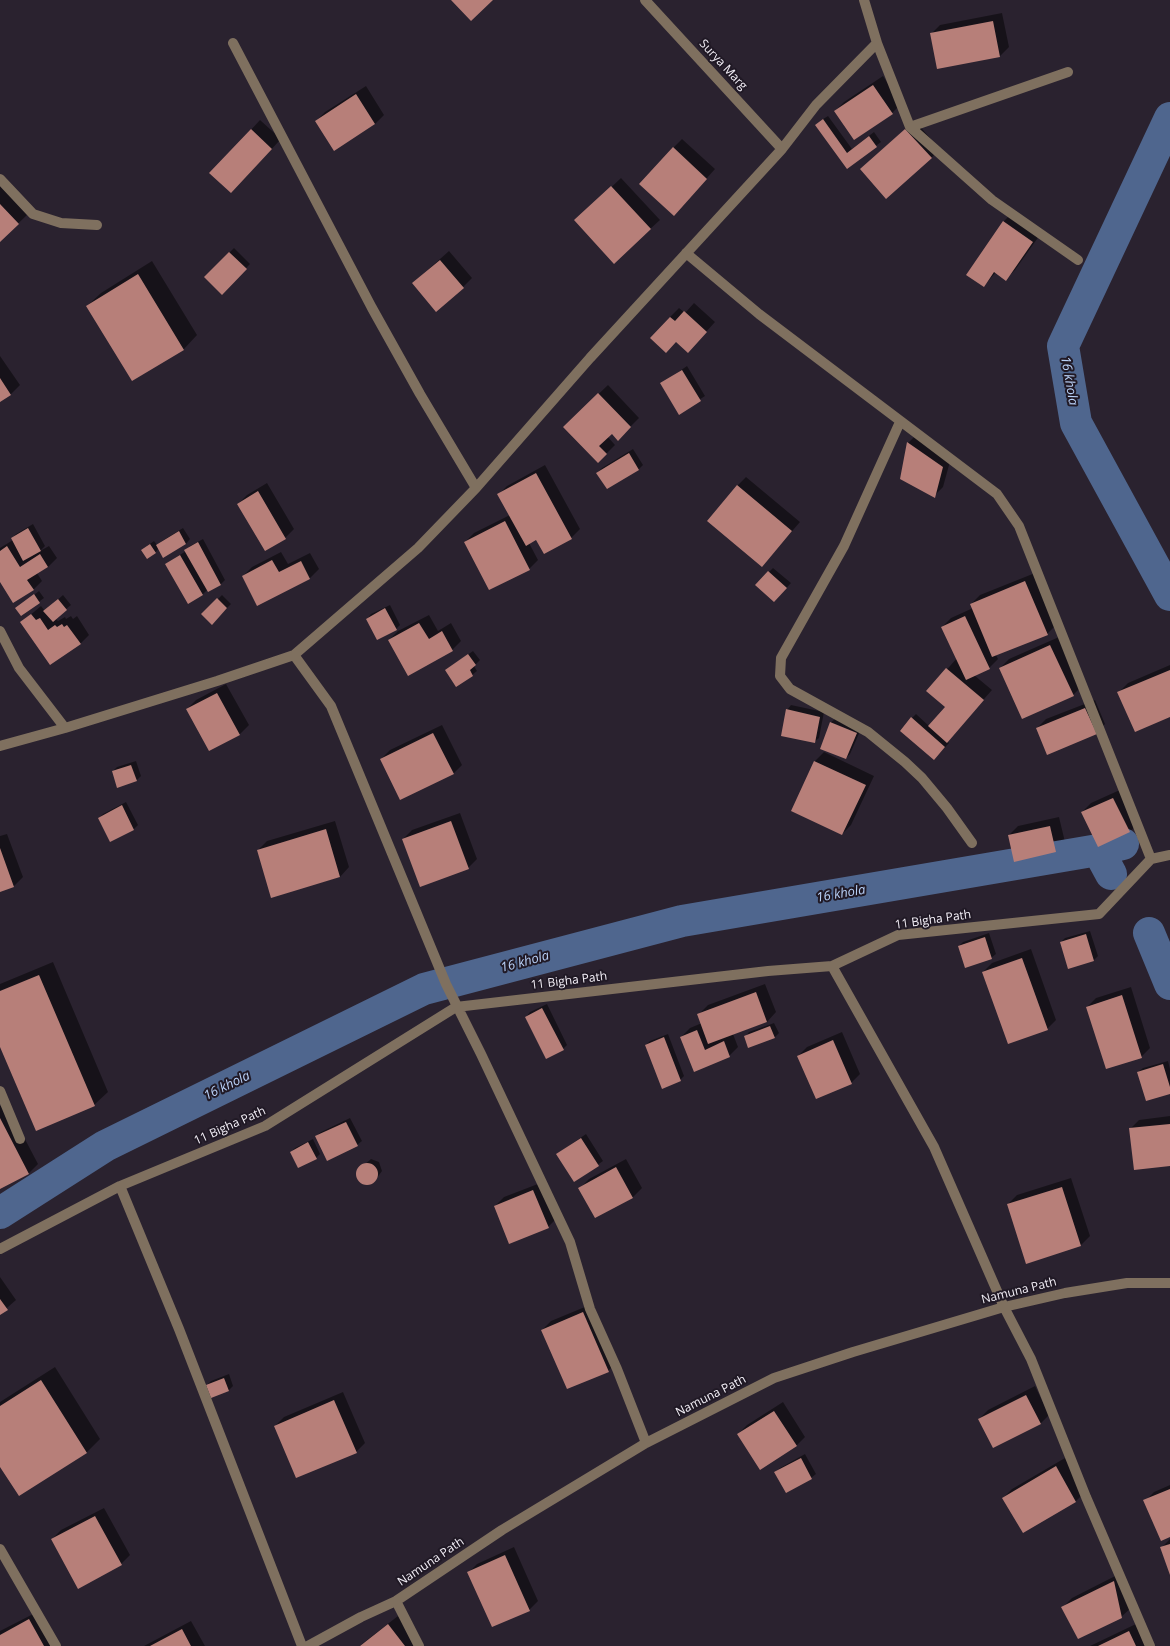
<!DOCTYPE html>
<html>
<head>
<meta charset="utf-8">
<style>
  body { margin:0 }
  canvas { display:block; background:#2a222f }
</style>
</head>
<body>
<canvas width="1170" height="1646"></canvas>
<script>
const ctx = document.querySelector('canvas').getContext('2d');
ctx.lineJoin = 'round';
function fillPath(path, color) { ctx.fillStyle = color; ctx.fill(path, 'evenodd'); }
const poly = rows => new Path2D(rows.map(r => 'M' + r).join(''));
function strokePath(path, color, width, dash) { ctx.strokeStyle = color; ctx.lineWidth = width; ctx.lineCap = dash ? 'butt' : 'round'; ctx.setLineDash(dash || []); ctx.stroke(path); }
function write(font, color, halo, rows, align = 'center') {
  ctx.font = font + ' "Open Sans",sans-serif'; ctx.lineWidth = 4; ctx.setLineDash([]); ctx.textBaseline = 'middle'; ctx.strokeStyle = halo; ctx.fillStyle = color; for (const [text, x, y, turn = 0] of rows) {
    ctx.save(); ctx.translate(x, y); ctx.rotate((+turn || 0) * Math.PI / 180); ctx.textAlign = isNaN(turn) ? turn : align; if (halo) ctx.strokeText(text, 0, 0); ctx.fillText(text, 0, 0); ctx.restore();
  }
}
fillPath(poly([
  [1002,13,1009,47,1000,56,931,34,940,25],
  [883,76,901,104,892,113,835,111,844,102],
  [366,86,384,115,375,124,316,121,325,112],
  [828,116,852,149,874,132,881,142,847,167,820,121],
  [260,120,281,139,240,183,211,173],
  [915,121,940,149,931,158,870,160],
  [682,139,715,169,683,205,673,148],
  [621,178,660,220,614,262,585,212],
  [0,185,27,215,0,241],
  [1013,212,1042,232,1015,270,1006,279,996,272,984,286,967,274,1004,221],
  [234,248,250,264,222,293,205,277],
  [449,251,472,278,463,287,413,283],
  [152,261,197,335,184,349,133,380,87,306,101,293],
  [694,303,715,322,697,342,670,317,679,308,685,313],
  [0,356,20,385,11,394,0,401],
  [687,366,705,396,679,413,661,384],
  [608,385,639,418,618,439,612,433,608,437,615,445,598,462,564,427],
  [917,434,951,458,943,487,934,496,908,443],
  [633,449,643,465,639,469,607,488,597,473,602,468],
  [545,465,580,529,571,538,536,539,529,543,538,560,529,569,465,542,474,533,510,515,498,495,507,486],
  [746,477,800,522,762,566,737,486],
  [267,483,294,529,285,538,238,504,247,495],
  [33,524,45,546,40,551,49,546,57,558,48,567,37,573,42,581,33,590,0,580,0,548,13,540,12,538,16,534],
  [183,528,190,539,186,544,159,548,155,553,147,546,154,541,157,545,162,541],
  [203,539,225,580,221,584,208,591,207,590,203,594,189,602,166,564,186,551,190,546],
  [281,552,288,564,310,553,319,569,310,578,243,576,252,567],
  [773,568,791,583,778,597,769,572],
  [1035,573,1056,625,1047,634,996,655,998,659,989,668,974,675,992,690,947,741,949,743,938,755,912,718,916,714,929,726,946,707,928,691,957,658,942,627,951,618,973,608,971,604,980,595],
  [39,591,44,598,21,615,17,608],
  [63,595,71,605,55,618,58,621,65,617,66,619,71,616,73,619,77,616,89,635,80,644,22,622,41,606,45,611],
  [222,595,231,604,212,623,203,614],
  [390,605,400,625,396,629,367,619,371,614],
  [429,615,438,631,451,623,461,641,452,650,389,640,398,631],
  [1059,637,1082,686,1073,695,1000,668,1009,659],
  [473,651,480,660,474,666,477,671,472,675,446,670],
  [1170,665,1170,716,1119,692,1128,683],
  [226,684,249,725,240,734,209,750,187,709,196,700],
  [1095,700,1105,724,1096,733,1037,728,1046,719],
  [791,705,824,712,819,738,814,742,787,710],
  [835,719,861,729,850,754,846,758,830,723],
  [442,725,462,765,453,774,381,759,390,750],
  [824,752,874,776,851,825,842,834,792,811,815,761],
  [136,761,141,776,137,780,113,771,117,767],
  [1122,789,1139,822,1130,832,1082,812,1091,803],
  [126,802,138,825,134,829,99,818,103,814],
  [460,813,477,859,468,868,403,839,412,830],
  [1059,817,1065,842,1056,851,1009,835,1018,826],
  [335,821,349,867,340,877,272,896,258,850,267,841],
  [7,834,23,877,14,886,0,891,0,836],
  [1090,931,1098,956,1094,960,1061,942,1065,938],
  [989,933,996,954,991,958,959,946,963,942],
  [1031,949,1056,1020,1047,1029,983,972,992,963],
  [53,962,108,1092,94,1105,0,1044,0,984],
  [765,984,776,1012,767,1022,733,1034,738,1047,729,1056,694,1070,681,1037,690,1028,702,1023,699,1014,708,1005],
  [1131,987,1150,1048,1141,1057,1087,1007,1096,998],
  [547,1004,567,1045,563,1049,526,1017,530,1012],
  [774,1023,779,1033,774,1038,745,1037,749,1032],
  [842,1032,860,1074,851,1083,798,1056,807,1047],
  [668,1034,684,1076,680,1080,646,1045,650,1041],
  [1168,1061,1170,1069,1170,1093,1138,1072,1143,1068],
  [6,1103,38,1164,29,1173,0,1188,0,1106],
  [1170,1116,1170,1165,1130,1129,1139,1120],
  [350,1118,362,1141,357,1145,316,1136,321,1132],
  [586,1134,603,1161,575,1181,557,1154],
  [313,1139,320,1154,316,1158,291,1152,295,1148],
  [371,1159,379,1162,382,1171,374,1182,367,1184,361,1182,358,1176,358,1170],
  [626,1159,642,1188,633,1197,596,1217,580,1188,589,1179],
  [1071,1178,1090,1236,1081,1245,1008,1204,1017,1195],
  [543,1182,557,1218,548,1227,495,1206,504,1197],
  [0,1277,16,1300,0,1314],
  [592,1304,617,1362,608,1371,542,1330,551,1321],
  [55,1367,100,1439,86,1453,0,1465,0,1402],
  [229,1374,233,1386,229,1390,212,1397,207,1385,211,1381],
  [1035,1386,1049,1415,1040,1424,979,1419,988,1410],
  [343,1392,365,1443,356,1452,275,1426,284,1417],
  [783,1402,805,1437,796,1446,738,1434,747,1425],
  [805,1454,816,1474,811,1478,776,1472,780,1468],
  [1065,1458,1085,1492,1076,1501,1023,1532,1003,1498,1012,1489],
  [1170,1485,1170,1536,1145,1501,1154,1492],
  [104,1508,130,1555,121,1564,52,1539,61,1530],
  [1170,1539,1170,1573,1161,1548],
  [514,1547,538,1601,529,1610,468,1573,477,1564],
  [1123,1572,1131,1608,1121,1617,1063,1607,1072,1598],
  [39,1611,58,1646,0,1646,0,1631],
  [398,1616,421,1646,360,1646,363,1643],
  [191,1621,205,1646,144,1646],
  [1138,1623,1149,1646,1090,1646]
]), '#0007');
strokePath(poly([
  [1170,118,1063,346,1076,423,1170,595],
  [1098,850,1111,874],
  [1149,933,1170,984],
  [0,1213,105,1146,424,989,682,921,1098,850,1123,844]
]), '#4f668e', 32);
fillPath(poly([
  [451,0,493,0,471,21],
  [993,21,1000,57,937,69,930,33],
  [873,85,893,114,854,140,834,111],
  [356,94,375,124,334,151,315,121],
  [823,119,847,153,869,136,877,147,847,169,815,125],
  [251,129,272,149,231,193,209,173],
  [905,129,932,158,886,199,860,169],
  [673,147,707,179,674,216,639,184],
  [611,186,651,229,614,264,574,220],
  [0,204,19,224,0,242],
  [1003,221,1033,242,1006,281,994,272,984,287,966,275],
  [229,252,247,269,222,295,204,277],
  [440,260,464,288,436,312,412,283],
  [138,274,184,350,132,381,86,306],
  [684,311,707,332,688,353,676,342,666,353,650,338,670,317,675,321],
  [682,370,701,401,679,415,660,383],
  [0,378,11,395,0,402],
  [598,393,631,427,618,441,612,434,599,446,607,454,598,463,563,427],
  [907,442,943,467,935,498,900,479],
  [629,453,639,470,607,489,596,473],
  [536,473,572,539,544,554,536,540,526,546,497,494],
  [737,485,792,531,762,567,707,521],
  [258,491,286,539,265,551,237,504],
  [505,521,530,570,489,590,464,542],
  [28,528,41,551,23,561,11,538],
  [179,531,186,544,163,558,156,545],
  [198,542,221,585,208,592,184,550],
  [150,544,156,553,147,559,141,550],
  [7,546,20,567,40,554,48,567,27,580,34,590,13,603,0,582,0,551],
  [180,555,203,595,188,604,165,564],
  [272,560,279,572,301,561,310,579,257,606,242,576],
  [768,571,787,588,774,602,755,585],
  [1025,581,1048,635,992,657,970,604],
  [34,594,40,603,21,616,15,608],
  [217,598,227,608,212,625,201,614],
  [58,599,67,610,53,622,43,611],
  [385,608,397,630,377,640,366,619],
  [31,614,36,620,40,618,48,630,55,625,57,627,62,624,64,627,67,625,81,644,50,665,20,622],
  [965,616,990,669,966,680,941,627],
  [419,623,429,639,442,631,453,651,408,676,388,640],
  [1050,645,1074,696,1022,719,999,668],
  [468,654,476,665,470,670,473,676,456,687,445,670],
  [946,668,984,700,947,743,928,726,945,707,926,691],
  [1170,670,1170,717,1135,732,1117,692],
  [217,693,240,735,209,751,186,709],
  [1085,708,1097,734,1047,755,1036,728],
  [786,709,820,717,815,743,781,736],
  [911,717,945,747,934,760,900,731],
  [830,722,857,733,846,759,820,749],
  [433,733,454,774,400,800,380,759],
  [814,761,866,785,842,835,791,811],
  [131,765,137,781,117,788,112,771],
  [1113,798,1130,832,1098,847,1081,812],
  [122,805,134,830,110,842,98,818],
  [451,821,469,869,420,887,402,839],
  [1050,826,1056,852,1014,862,1008,835],
  [326,829,340,877,271,898,257,850],
  [0,848,14,887,0,892],
  [1086,934,1094,961,1068,969,1060,942],
  [985,937,992,959,965,968,958,946],
  [1022,958,1048,1030,1008,1044,982,972],
  [39,975,95,1106,36,1131,0,1047,0,991],
  [756,992,767,1022,708,1044,697,1014],
  [1122,995,1142,1058,1106,1069,1086,1007],
  [542,1008,564,1050,546,1059,525,1017],
  [770,1026,775,1038,748,1048,744,1036],
  [697,1030,705,1050,724,1041,730,1057,694,1072,680,1037],
  [664,1037,681,1081,662,1089,645,1045],
  [833,1040,852,1084,816,1099,797,1056],
  [1163,1064,1170,1087,1170,1094,1146,1101,1137,1072],
  [0,1118,29,1174,0,1189],
  [346,1122,358,1146,327,1161,315,1136],
  [1170,1124,1170,1166,1134,1170,1129,1128],
  [581,1138,599,1166,574,1182,556,1154],
  [308,1142,317,1159,298,1168,290,1152],
  '356 1174a11 11 0 1 1 22 0a11 11 0 1 1-22 0Z',
  [616,1167,633,1198,595,1218,578,1188],
  [1062,1187,1081,1246,1026,1264,1007,1204],
  [533,1190,549,1228,509,1244,494,1206],
  [0,1299,8,1310,0,1315],
  [583,1312,609,1372,567,1389,541,1330],
  [224,1378,229,1391,211,1398,206,1385],
  [41,1380,87,1453,19,1496,0,1467,0,1406],
  [1026,1395,1041,1424,993,1448,978,1419],
  [334,1400,357,1453,296,1478,274,1426],
  [774,1411,797,1446,760,1470,737,1434],
  [801,1458,812,1479,786,1493,774,1472],
  [1056,1466,1076,1502,1023,1533,1002,1498],
  [1170,1489,1170,1537,1161,1541,1143,1500],
  [95,1516,122,1565,78,1589,51,1539],
  [1170,1544,1170,1575,1160,1547],
  [505,1555,530,1611,492,1627,467,1572],
  [1114,1581,1122,1618,1078,1639,1061,1607],
  [29,1619,44,1646,0,1646,0,1635],
  [388,1624,405,1646,360,1646],
  [182,1629,191,1646,150,1646],
  [1129,1631,1136,1646,1098,1646]
]), '#b77f79');
strokePath(poly([
  [645,0,782,149],
  [864,0,877,43],
  [233,43,372,308,420,394,476,488],
  [910,127,1068,72],
  [0,179,33,214,61,223,97,225],
  [686,253,759,314,997,494,1019,526,1151,859],
  [900,422,844,546,781,658,780,676,790,689,868,732,905,762,922,778,947,808,972,843],
  [0,631,19,668,65,728],
  [294,655,331,706,446,984,481,1054,570,1242,590,1309,617,1369,646,1443],
  [0,746,65,728,217,681,294,655,418,548,476,488,590,358,782,149,816,105,877,43,910,127,992,200,1078,260],
  [832,966,934,1147,1004,1307,1031,1359,1086,1497,1150,1646],
  [0,1091,20,1139],
  [120,1186,179,1329,302,1646],
  [0,1249,120,1186,265,1126,456,1007,768,971,832,966,898,935,1099,914,1151,859,1170,855],
  [0,1549,56,1646],
  [396,1601,419,1646],
  [308,1646,361,1617,396,1601,502,1530,646,1443,774,1378,853,1352,1004,1307,1065,1293,1127,1283,1170,1283]
]), '#7f705f', 10);
write('12px', '#f4f0f8', '#201925', [
  ["Surya Marg",723,65,47],
  ["11 Bigha Path",933,920,-8],
  ["11 Bigha Path",569,981,-7],
  ["11 Bigha Path",230,1126,-24],
  ["Namuna Path",1019,1291,-14],
  ["Namuna Path",711,1396,-27],
  ["Namuna Path",431,1562,-34]
]);
write('italic 13px', '#b9d1f8', '#201925', [
  ["16 khola",1069,381,80],
  ["16 khola",841,894,-10],
  ["16 khola",525,962,-15],
  ["16 khola",227,1086,-26]
]);
</script>
</body>
</html>
